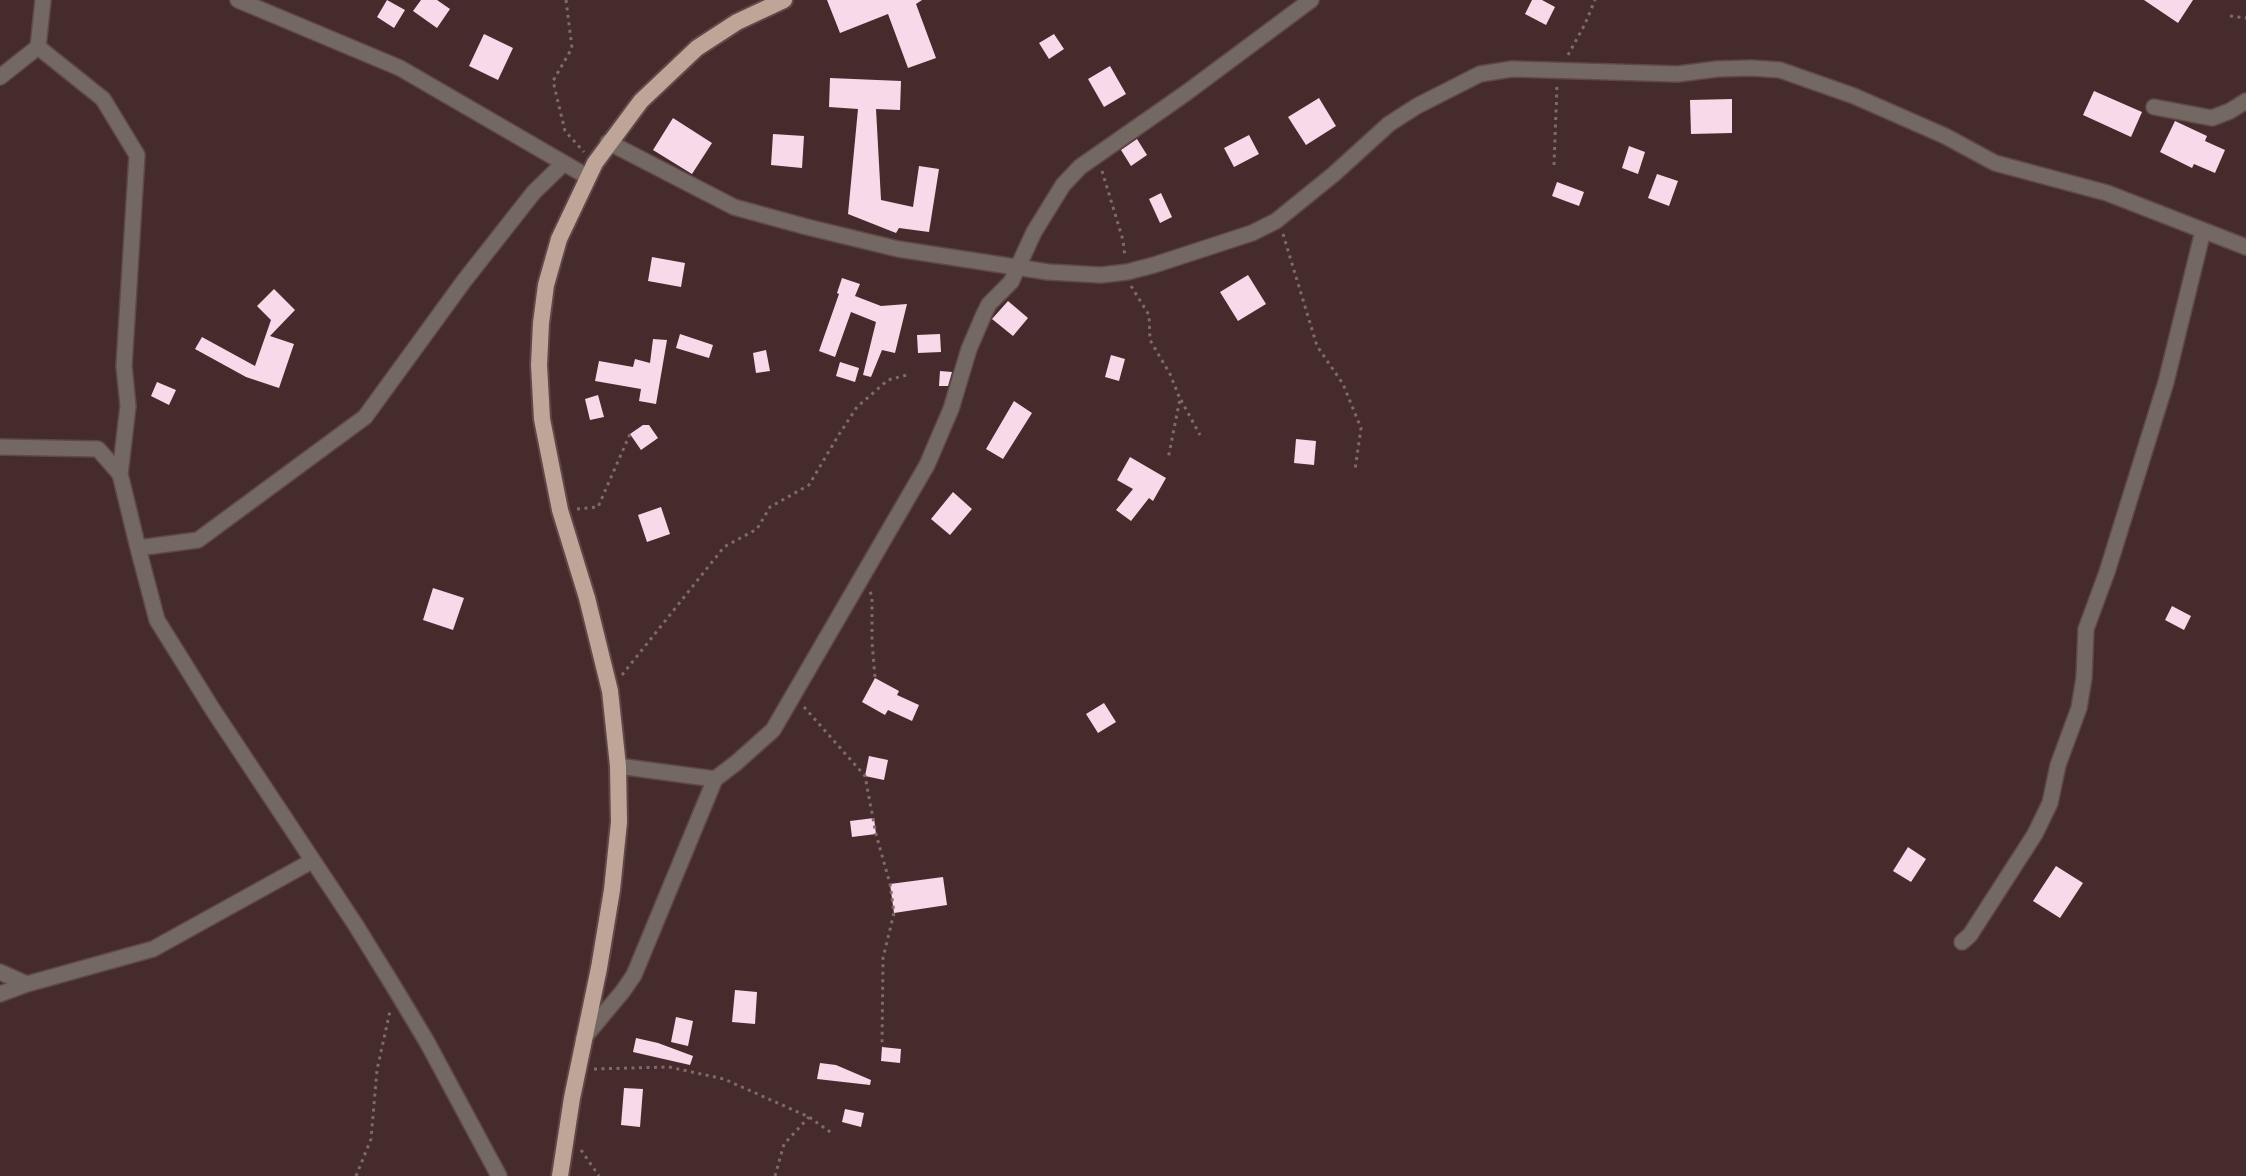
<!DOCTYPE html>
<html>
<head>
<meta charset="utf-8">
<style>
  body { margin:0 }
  canvas { display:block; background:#452b2c }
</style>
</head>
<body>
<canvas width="2246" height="1176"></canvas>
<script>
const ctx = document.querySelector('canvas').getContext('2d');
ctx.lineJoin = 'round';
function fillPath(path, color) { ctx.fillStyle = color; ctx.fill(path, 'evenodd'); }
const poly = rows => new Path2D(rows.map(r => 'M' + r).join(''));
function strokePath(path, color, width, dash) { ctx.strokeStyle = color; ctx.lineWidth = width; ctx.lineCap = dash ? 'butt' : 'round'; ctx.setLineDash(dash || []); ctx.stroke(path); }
fillPath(poly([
  [387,0,405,10,394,28,377,17],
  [421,0,437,0,450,9,437,28,413,11],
  [827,0,922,0,916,4,936,58,908,68,888,14,840,33],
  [1532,0,1542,0,1555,7,1546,25,1525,14],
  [2144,0,2193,0,2178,23],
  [484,34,513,48,498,80,469,66],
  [1054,34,1064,49,1049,59,1039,43],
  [1110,66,1126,94,1104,107,1088,79],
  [830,78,901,81,900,110,876,109,881,200,913,207,919,166,939,169,929,232,899,228,896,233,848,214,858,109,829,107],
  [2094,91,2142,112,2131,137,2083,115],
  [1319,98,1336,126,1306,145,1288,117],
  [1732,99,1732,133,1691,134,1690,100],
  [673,118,712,143,692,174,653,150],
  [2175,121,2207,136,2205,141,2225,150,2215,173,2194,164,2192,168,2160,152],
  [773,134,804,136,802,168,771,165],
  [1249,135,1259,154,1234,167,1224,148],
  [1137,139,1147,155,1131,166,1121,150],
  [1629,146,1645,152,1638,174,1622,168],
  [1657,174,1678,181,1669,206,1648,198],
  [1557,182,1584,192,1579,206,1552,196],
  [1161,193,1172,217,1160,223,1149,199],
  [652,257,685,263,681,287,648,281],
  [1248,275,1266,304,1238,321,1220,292],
  [842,278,860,284,855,296,881,306,907,304,895,353,882,350,871,377,863,375,876,322,851,312,835,357,819,351,839,294,837,293],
  [274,289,295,310,270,336,294,344,279,388,246,377,195,349,202,337,255,366,271,320,257,306],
  [1008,301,1028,318,1013,336,992,319],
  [680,334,713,345,709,358,676,348],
  [940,334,941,352,918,353,917,335],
  [653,339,667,340,656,404,639,401,641,389,595,381,599,361,633,367,635,359,650,363],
  [766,350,770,371,756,373,753,353],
  [1111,355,1125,359,1119,381,1105,377],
  [840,362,859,368,855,382,836,376],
  [940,371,952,372,948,386,939,386],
  [157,382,176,390,169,405,151,396],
  [598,395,604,417,590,420,585,399],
  [1014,401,1032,413,1003,459,986,449],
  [643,425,649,425,658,438,641,450,630,434],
  [1296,439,1316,441,1314,465,1294,463],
  [1130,457,1166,478,1153,501,1149,498,1131,521,1116,510,1133,489,1117,480],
  [953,492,972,509,950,535,931,519],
  [661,507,670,534,647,542,638,515],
  [433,588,464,598,453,630,423,620],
  [2172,606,2191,616,2184,630,2165,620],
  [875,678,899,691,897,695,919,705,912,721,888,710,885,715,862,702],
  [1104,703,1116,722,1098,733,1086,714],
  [869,756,888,760,884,780,865,776],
  [874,818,876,834,852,837,850,821],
  [1908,847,1926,859,1911,882,1893,871],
  [2056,866,2083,883,2060,918,2033,901],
  [943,877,947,905,894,913,890,884],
  [735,990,757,992,755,1024,732,1022],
  [676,1017,693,1021,688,1046,671,1042],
  [636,1038,658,1043,693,1056,690,1065,633,1052],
  [882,1047,901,1049,900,1063,881,1061],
  [820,1063,836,1065,871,1080,870,1085,817,1079],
  [624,1088,643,1089,640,1127,621,1125],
  [845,1109,864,1113,861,1127,842,1122]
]), '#f7d9e9');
const minor = poly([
  [43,0,38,47,103,99,137,155,124,366,128,406,120,474],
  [238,0,400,68,588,177],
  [0,77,38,47],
  [2154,107,2212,118,2230,111,2246,101],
  [608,142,734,207,807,227,898,249,1048,272,1101,275,1127,272,1154,265,1252,233,1276,221,1334,174,1389,124,1417,106,1480,74,1512,69,1678,74,1717,69,1751,68,1780,70,1854,96,1945,136,1995,163,2107,193,2246,247],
  [0,447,98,449,120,474,138,548],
  [618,766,715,779,736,763,773,730,927,465,951,409,969,349,984,314,989,304,1011,282,1034,232,1063,185,1080,167,1186,93,1311,0],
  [1962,942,1970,935,2035,834,2050,803,2058,765,2079,708,2084,678,2086,629,2107,572,2166,382,2203,231],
  [0,972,27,984],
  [0,994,27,984,153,949,312,861],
  [583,1039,623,991,634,975,715,779],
  [499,1176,427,1042,394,987,355,924,213,710,157,620,138,548,198,540,365,417,464,281,534,192,564,163]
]);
const trunk = poly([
  [560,1176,572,1098,599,968,612,890,619,822,618,766,610,691,587,598,560,510,542,419,539,365,541,323,546,285,559,239,595,163,641,101,697,48,737,22,784,0]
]);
strokePath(minor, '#604748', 18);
strokePath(trunk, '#604748', 20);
strokePath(poly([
  [566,0,572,48,553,81,565,131,584,152],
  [2230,16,2246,18],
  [1568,55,1585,24,1595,0],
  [1554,165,1557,86],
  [1102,171,1123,240,1125,257],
  [1283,234,1317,346,1343,384,1361,428,1355,470],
  [1131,286,1149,315,1150,340,1170,374,1180,399,1168,459],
  [1181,400,1200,435],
  [577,509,598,507,630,434],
  [870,592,872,596,872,642,875,678],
  [622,675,724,547,757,529,770,507,809,485,838,436,857,407,888,380,907,375],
  [804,707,865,776,876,834,890,884,894,913,883,958,882,1047],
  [594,1069,669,1067,724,1079,809,1117,833,1134],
  [581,1150,599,1176],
  [356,1176,371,1139,377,1070,390,1011],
  [775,1176,784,1144,809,1117]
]), '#806969', 3, [3, 4.5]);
strokePath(minor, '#736862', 15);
strokePath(trunk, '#bea597', 16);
</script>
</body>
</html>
